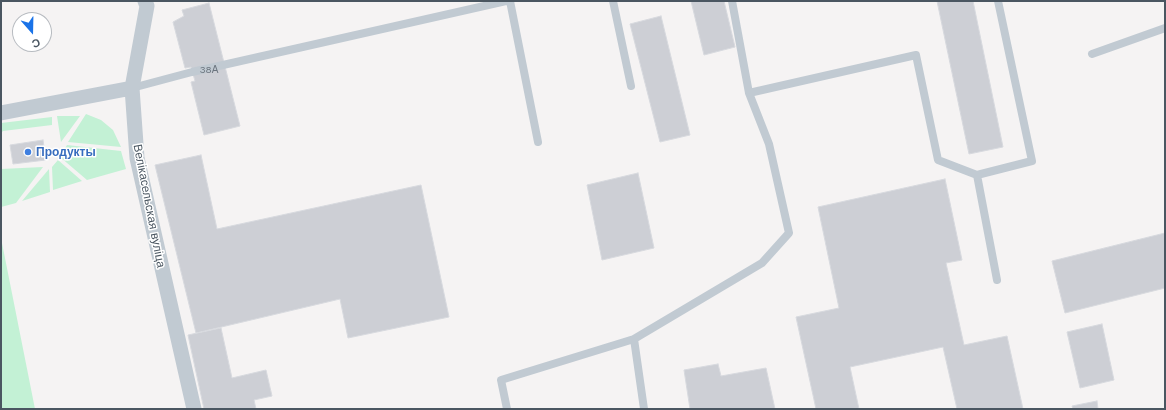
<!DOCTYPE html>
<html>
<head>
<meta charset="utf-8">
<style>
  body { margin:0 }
  #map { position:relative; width:1166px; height:410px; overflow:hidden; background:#f5f3f3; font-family:"Work Sans",sans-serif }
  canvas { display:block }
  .frame { position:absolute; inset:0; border:2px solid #4a5661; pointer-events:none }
  .north { position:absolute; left:12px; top:12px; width:40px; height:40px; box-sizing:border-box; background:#fff; border:1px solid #b7bbc0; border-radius:50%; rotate:160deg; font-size:11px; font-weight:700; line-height:16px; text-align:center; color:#4a5661 }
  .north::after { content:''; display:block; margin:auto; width:14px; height:18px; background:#1a73e8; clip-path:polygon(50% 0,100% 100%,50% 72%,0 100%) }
</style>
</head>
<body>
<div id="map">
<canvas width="1166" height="410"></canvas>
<div class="frame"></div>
<div class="north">С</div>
</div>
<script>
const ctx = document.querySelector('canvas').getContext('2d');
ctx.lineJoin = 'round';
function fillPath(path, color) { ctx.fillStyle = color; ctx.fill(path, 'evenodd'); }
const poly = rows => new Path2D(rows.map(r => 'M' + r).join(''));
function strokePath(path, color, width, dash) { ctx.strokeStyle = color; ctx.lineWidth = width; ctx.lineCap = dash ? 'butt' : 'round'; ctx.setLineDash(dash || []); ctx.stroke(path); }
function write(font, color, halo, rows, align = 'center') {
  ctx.font = font + ' "Work Sans",sans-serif'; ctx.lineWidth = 3; ctx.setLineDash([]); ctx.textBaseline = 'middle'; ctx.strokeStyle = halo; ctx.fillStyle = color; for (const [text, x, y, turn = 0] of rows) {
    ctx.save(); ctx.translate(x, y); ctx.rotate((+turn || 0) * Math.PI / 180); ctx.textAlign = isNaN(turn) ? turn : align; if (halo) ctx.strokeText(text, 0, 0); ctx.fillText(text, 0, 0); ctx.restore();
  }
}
fillPath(poly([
  [86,114,101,120,113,130,121,147,68,142],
  [57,116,80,116,61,142],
  [52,117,52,125,3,131,1,133,1,123],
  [67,145,121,151,126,169,87,180,60,157],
  [58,160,82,181,53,190,52,167],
  [43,167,16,203,1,207,1,169],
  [49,169,50,192,22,201],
  [1,238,35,409,1,409]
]), '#c3f1d5');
const building = poly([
  [691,1,724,1,735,47,704,55,691,1],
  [937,1,973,1,1003,147,969,154,937,1],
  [209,3,240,126,204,135,191,82,195,81,191,67,185,68,173,22,184,16,182,10,209,3],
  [661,16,690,135,660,142,630,24,661,16],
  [43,140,46,160,13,164,10,145,43,140],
  [201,155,217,229,421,185,449,317,348,338,340,299,196,333,155,165,201,155],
  [638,173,654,248,602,260,587,185,638,173],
  [945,179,962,260,946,263,964,345,1007,336,1023,409,957,409,943,347,850,367,859,409,816,409,796,317,839,308,818,207,945,179],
  [1165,233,1165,288,1065,313,1052,261,1165,233],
  [1102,324,1114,380,1080,388,1067,332,1102,324],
  [221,328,232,378,266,370,272,396,254,400,256,409,204,409,188,335,221,328],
  [718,364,721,376,766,368,775,409,690,409,684,370,718,364],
  [1097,401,1098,409,1073,409,1072,406,1097,401]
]);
fillPath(building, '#cdcfd5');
strokePath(building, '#d7d9de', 1);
strokePath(poly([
  [510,1,538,142],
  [613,1,631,86],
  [732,1,749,93],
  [1092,54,1165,28],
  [132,88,192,72,506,1],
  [977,175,1032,161,998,1],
  [634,339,644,409],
  [507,409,501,380,634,339,762,263,789,233,769,144,749,93,916,55,938,160,977,175,997,280]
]), '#c1cad2', 8);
strokePath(poly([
  [145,1,147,6,132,88,137,158,194,409],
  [1,113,132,88]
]), '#c1cad2', 15);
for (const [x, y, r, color] of [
  [28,152,4,"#3f7fe0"]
]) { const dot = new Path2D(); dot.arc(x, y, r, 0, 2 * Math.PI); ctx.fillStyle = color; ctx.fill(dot); strokePath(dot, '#fff', 1.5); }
write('10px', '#6b747e', null, [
  ["38А",209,70]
]);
write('bold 12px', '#366cbe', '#fff', [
  ["Продукты",36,152]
], 'left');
write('12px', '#4a5661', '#fff', [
  ["Велікасельская вуліца",149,206,79]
]);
</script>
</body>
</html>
